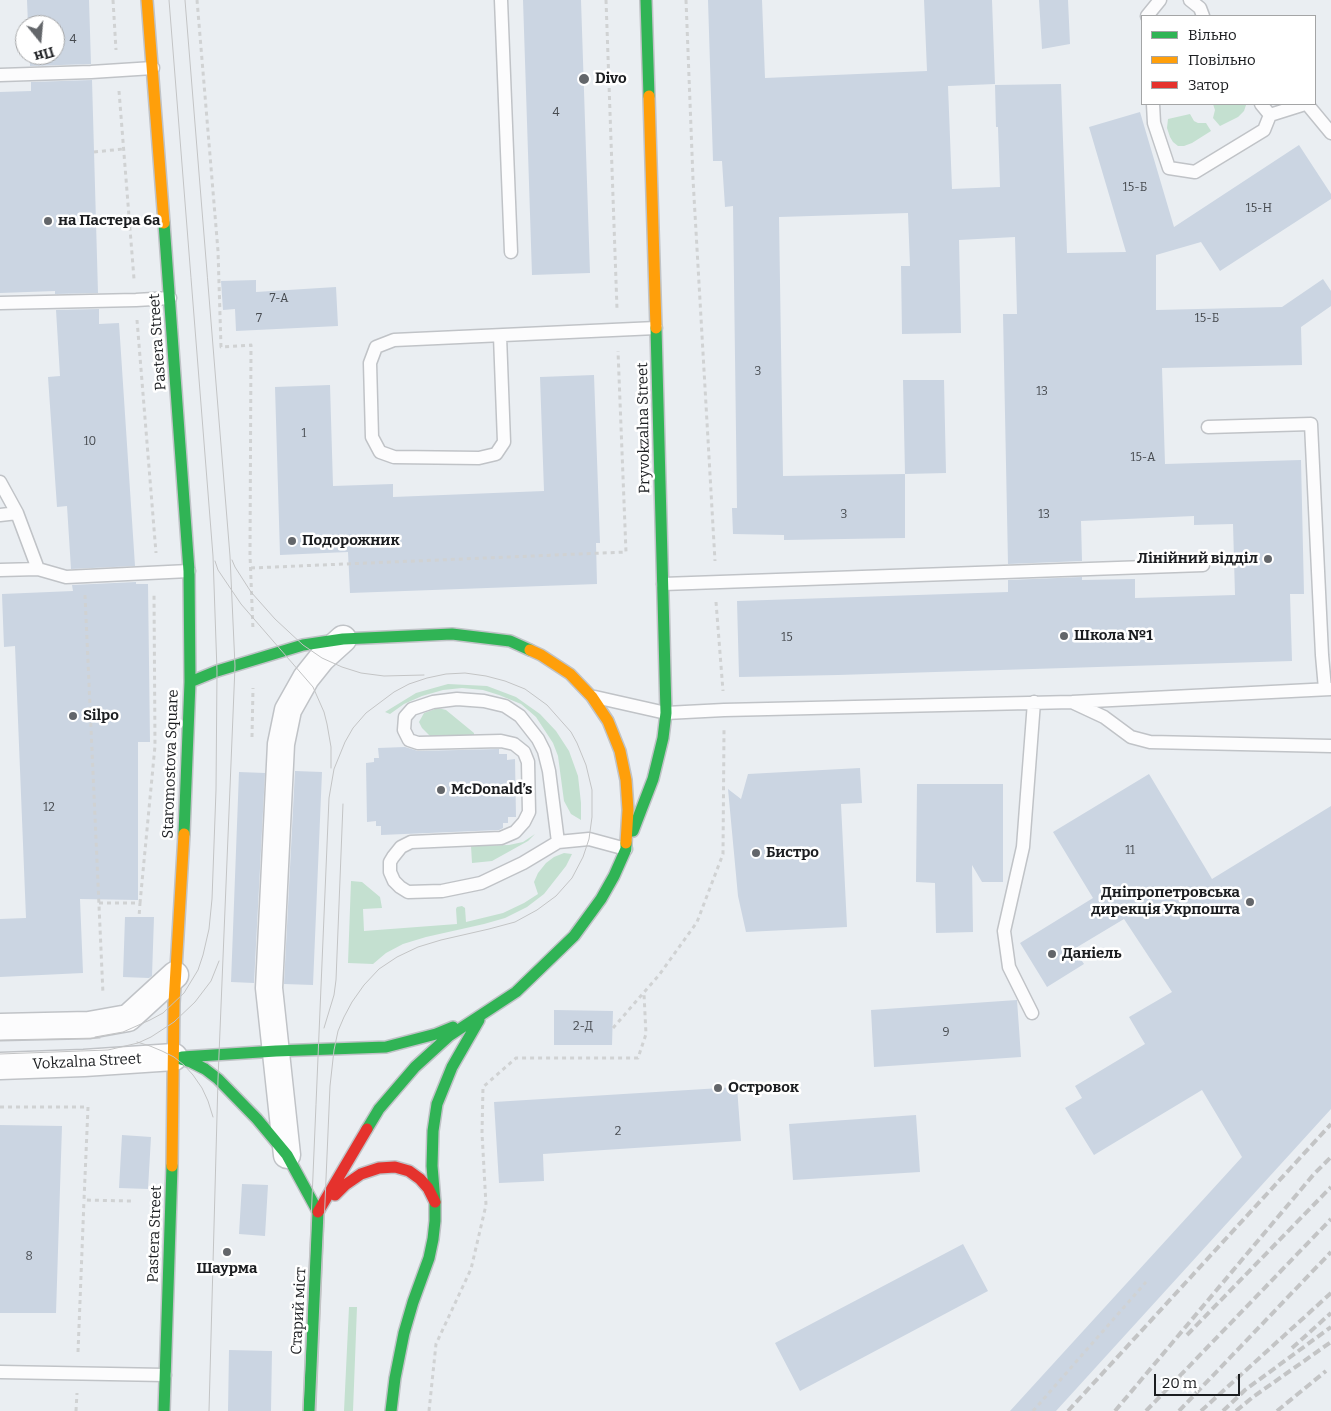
<!DOCTYPE html>
<html>
<head>
<meta charset="utf-8">
<style>
  body { margin:0 }
  #map { position:relative; width:1331px; height:1411px; overflow:hidden; background:#eaeef2; font-family:Bitter,serif }
  canvas { display:block }
  .legend { position:absolute; left:1141px; top:15px; width:175px; height:90px; box-sizing:border-box; background:#fff; border:1px solid #a4a5a6; margin:0; padding:6px 9px; list-style:none; font-size:15px; color:#1b1d20 }
  .legend li { display:flex; align-items:center; gap:10px; height:25px }
  .legend b { width:25px; border:1px solid #a4a5a6 }
  .north { position:absolute; left:15px; top:15px; width:50px; height:50px; box-sizing:border-box; background:#fff; border:1px solid #a4a5a6; border-radius:50%; rotate:163deg; font-size:14px; font-weight:700; line-height:20px; text-align:center; color:#1b1d20 }
  .north::after { content:''; display:block; margin:auto; width:18px; height:22px; background:#63666a; clip-path:polygon(50% 0,100% 100%,50% 72%,0 100%) }
  .scale { position:absolute; left:1154px; top:1374px; width:86px; height:22px; box-sizing:border-box; border:2px solid #1b1d20; border-top:0; padding-left:6px; font-size:15px; line-height:18px; white-space:nowrap; color:#1b1d20; -webkit-text-stroke:4px #fff; paint-order:stroke }
</style>
</head>
<body>
<div id="map">
<canvas width="1331" height="1411"></canvas>
<ul class="legend">
<li><b style="height:6px;background:#30b455"></b>Вільно</li>
<li><b style="height:6px;background:#ff9f0a"></b>Повільно</li>
<li><b style="height:6px;background:#e5322d"></b>Затор</li>
</ul>
<div class="north">Пн</div>
<div class="scale">20 m</div>
</div>
<script>
const ctx = document.querySelector('canvas').getContext('2d');
ctx.lineJoin = 'round';
function fillPath(path, color) { ctx.fillStyle = color; ctx.fill(path, 'evenodd'); }
const poly = rows => new Path2D(rows.map(r => 'M' + r).join(''));
function strokePath(path, color, width, dash) { ctx.strokeStyle = color; ctx.lineWidth = width; ctx.lineCap = dash ? 'butt' : 'round'; ctx.setLineDash(dash || []); ctx.stroke(path); }
function write(font, color, halo, rows, align = 'center') {
  ctx.font = font + ' Bitter,serif'; ctx.lineWidth = 5; ctx.setLineDash([]); ctx.textBaseline = 'middle'; ctx.strokeStyle = halo; ctx.fillStyle = color; for (const [text, x, y, turn = 0] of rows) {
    ctx.save(); ctx.translate(x, y); ctx.rotate((+turn || 0) * Math.PI / 180); ctx.textAlign = isNaN(turn) ? turn : align; if (halo) ctx.strokeText(text, 0, 0); ctx.fillText(text, 0, 0); ctx.restore();
  }
}
fillPath(poly([
  [1213,104,1245,104,1246,105,1244,111,1238,117,1220,126,1213,118,1215,110],
  [1190,114,1194,121,1198,123,1206,123,1211,131,1192,143,1184,146,1178,146,1173,142,1170,137,1167,128,1168,119],
  [448,684,487,686,516,697,540,714,556,731,569,751,578,776,581,803,581,820,571,814,564,801,558,756,553,743,536,717,521,704,499,695,483,690,462,688,443,690,422,696,404,704,390,714,385,712,416,693],
  [438,708,446,710,474,733,474,736,436,738,430,736,422,728,419,722,424,713],
  [535,834,528,841,492,861,472,863,471,846,509,845,523,842],
  [564,853,572,854,566,866,544,894,527,907,505,918,484,924,426,937,403,944,386,953,373,964,348,963,351,881,362,882,380,897,382,908,363,909,364,931,457,924,456,909,457,907,462,906,465,908,466,922,503,913,524,903,538,894,534,882,538,873,546,863,554,857],
  [349,1307,357,1307,353,1411,344,1411]
]), '#c4e0d0');
fillPath(poly([
  [27,0,89,0,91,64,30,66,30,55,55,55,55,25,28,25],
  [523,0,581,0,590,273,532,275],
  [708,0,762,0,765,78,927,71,924,0,992,0,995,84,948,86,952,189,1000,187,998,127,996,127,995,85,1061,84,1067,253,1126,252,1089,127,1140,112,1174,227,1299,145,1331,194,1331,199,1220,271,1201,242,1156,255,1156,310,1282,307,1323,279,1331,291,1331,306,1301,327,1302,365,1162,368,1165,464,1301,460,1304,594,1290,594,1292,661,838,675,739,677,737,601,1008,592,1008,580,1082,577,1082,580,1135,579,1135,598,1235,595,1233,524,1194,525,1194,516,1081,521,1082,561,1008,564,1003,314,1017,314,1015,237,959,240,961,333,902,334,901,266,910,266,908,213,779,217,783,476,905,474,905,538,784,540,784,535,733,534,732,508,737,508,733,206,725,207,722,161,713,161],
  [1039,0,1068,0,1070,44,1042,49],
  [92,80,98,293,55,294,55,291,0,293,0,92,31,91,31,82],
  [256,280,256,292,336,287,338,326,236,331,235,309,223,310,221,281],
  [99,309,99,324,119,323,135,566,71,569,67,506,57,507,48,377,60,376,56,310],
  [594,375,600,543,596,543,597,584,350,593,348,552,280,555,275,387,330,385,333,486,393,484,393,497,544,491,540,377],
  [903,380,944,380,946,473,905,474],
  [136,582,136,584,148,584,150,742,138,742,138,900,80,899,83,973,0,977,0,919,26,918,15,646,4,647,2,594,73,591,72,585],
  [405,747,418,751,499,749,499,754,507,754,507,760,515,759,516,817,508,817,508,823,503,823,503,828,499,830,381,835,381,826,376,826,376,821,367,822,366,763,374,762,374,758,379,758,378,748],
  [860,768,862,803,841,804,847,927,746,932,738,896,728,789,741,799,748,774],
  [295,771,322,772,313,985,284,984],
  [239,772,265,773,254,983,231,982],
  [1149,774,1212,879,1331,806,1331,1109,1056,1411,1010,1411,1242,1157,1202,1090,1094,1155,1065,1108,1082,1098,1075,1086,1145,1044,1129,1017,1172,992,1124,919,1074,949,1084,964,1047,987,1020,943,1093,898,1053,832],
  [917,784,1003,784,1003,882,982,882,972,865,973,932,936,933,935,883,916,882],
  [125,917,154,917,152,976,149,978,123,977],
  [1017,1000,1021,1057,874,1067,871,1010],
  [554,1010,613,1011,612,1045,554,1045],
  [737,1087,741,1141,543,1154,544,1181,499,1183,494,1102],
  [916,1115,920,1172,793,1180,789,1124],
  [0,1125,62,1126,56,1313,0,1313],
  [122,1135,151,1137,148,1189,119,1188],
  [242,1184,268,1185,265,1236,239,1234],
  [963,1244,988,1291,800,1391,775,1343],
  [229,1350,272,1351,271,1411,228,1411]
]), '#cbd5e2');
const lane = poly([
  [501,0,511,252],
  [1190,0,1200,8,1203,16],
  [1147,16,1160,0],
  [0,75,91,72,153,68],
  [1153,104,1154,123,1169,168,1195,172,1264,130,1270,115,1261,104],
  [1307,104,1331,133],
  [1270,115,1305,104],
  [0,303,136,300,170,298],
  [500,336,504,442,496,454,479,458,394,457,380,452,372,437,370,363,376,347,394,340,656,328],
  [1208,427,1311,424,1322,655,1325,689],
  [0,482,17,513,38,569,66,577,189,571],
  [0,515,17,513],
  [0,570,38,569],
  [663,584,1203,565],
  [595,697,666,713,724,710,1072,702,1331,689],
  [457,699,484,701,505,706,520,716,538,739,544,751,549,771,558,842,523,863,481,883,442,891,408,892,400,887,394,881,390,872,390,862,393,857,401,847,411,842,501,838,515,832,524,822,529,812,528,762,524,752,514,744,501,741,418,743,409,740,404,730,405,717,412,709,433,702,457,699],
  [1074,703,1104,717,1131,737,1150,742,1331,746],
  [558,842,589,839,626,849],
  [1032,1013,1009,967,1004,931,1023,847,1034,702],
  [0,1372,165,1375]
]);
const street = poly([
  [0,1027,89,1025,128,1018,175,975],
  [0,1066,84,1063,174,1057],
  [287,1155,269,988,281,744,288,710,306,678,322,658,343,639]
]);
const fast = poly([
  [646,0,649,96],
  [164,223,189,571,190,682,184,834],
  [190,682,217,671,303,645,343,639,452,634,510,641,530,650],
  [633,831,653,779,663,738,666,713,656,328],
  [174,1057,191,1062,205,1069,218,1079,257,1119,287,1155,318,1212,309,1411],
  [182,1057,276,1051,386,1047,436,1034,453,1027],
  [367,1129,379,1109,415,1067,449,1036,516,992,574,936,601,899,614,876,626,849,626,843],
  [164,1411,172,1166],
  [391,1411,395,1378,404,1333,413,1302,429,1258,433,1239,435,1221,435,1202,432,1166,433,1131,437,1104,452,1067,479,1020]
]);
const slow = poly([
  [147,0,164,223],
  [649,96,656,328],
  [530,650,541,655,570,674,592,697,608,721,620,751,626,780,628,810,626,843],
  [172,1166,174,1003,184,834]
]);
const jam = poly([
  [335,1195,345,1185,361,1174,379,1168,395,1167,409,1171,420,1179,428,1188,435,1202],
  [318,1212,367,1129]
]);
strokePath(lane, '#c0c3c7', 15);
strokePath(street, '#c0c3c7', 29);
strokePath(fast, '#c0c3c7', 14);
strokePath(slow, '#c0c3c7', 14);
strokePath(jam, '#c0c3c7', 14);
strokePath(poly([
  [113,0,116,50],
  [197,0,218,251,221,347,251,345,250,555,253,630],
  [606,0,617,309],
  [686,0,693,179,715,561],
  [119,91,134,279],
  [94,152,123,149],
  [137,320,156,553],
  [251,568,626,552,618,351],
  [85,595,103,994],
  [716,602,723,691],
  [252,737,253,688],
  [99,903,140,903,139,917],
  [140,903,155,746,154,592],
  [613,1028,659,975,697,922,723,854,724,730],
  [0,1107,88,1107,84,1200,131,1201],
  [78,1352,84,1200],
  [76,1411,77,1393],
  [429,1411,436,1344,471,1269,486,1205,482,1133,483,1087,516,1058,638,1058,646,1034,644,994],
  [1033,1411,1146,1282]
]), '#d0d2d3', 3, [4, 4]);
strokePath(lane, '#fcfcfd', 12);
strokePath(street, '#fcfcfd', 26);
strokePath(fast, '#30b455', 11);
strokePath(slow, '#ff9f0a', 11);
strokePath(jam, '#e5322d', 11);
strokePath(poly([
  [185,0,230,556,235,666,218,1079,209,1411],
  [232,560,235,567,251,592,275,619,303,645,322,658,342,667,361,673,384,676,424,675],
  [215,561,218,570,241,604,313,687,324,712,327,724,331,747,331,768],
  [324,1028,334,995,336,980,343,804],
  [95,1037,123,1032,150,1020,163,1013,184,993,198,970,203,955,209,929,212,899,216,790,217,671,213,556,169,0],
  [0,1040,100,1038],
  [137,1042,150,1046,162,1051,174,1057,184,1065,193,1075,202,1088,208,1101,213,1117],
  [0,1054,108,1050,138,1043,151,1037,174,1022,195,1002,211,981,219,961],
  [303,1411,329,798,334,769,345,742,353,728,366,713,394,692,409,684,427,678,446,674,465,673,486,676,505,681,525,689,547,705,571,732,577,743,586,765,592,790,592,817,589,839,583,857,572,878,556,896,537,910,515,922,489,929,441,940,418,947,397,957,379,969,364,985,352,1002,344,1017,338,1031,334,1050,330,1086,316,1411]
]), '#c3c4c5', 1);
strokePath(poly([
  [1187,1335,1331,1187],
  [1292,1348,1331,1313],
  [1068,1411,1331,1124],
  [1115,1411,1314,1174,1331,1157],
  [1146,1411,1331,1219],
  [1179,1411,1331,1252],
  [1201,1411,1331,1293],
  [1223,1411,1245,1390,1331,1327],
  [1236,1411,1253,1397,1331,1342],
  [1277,1411,1326,1371]
]), '#c3c4c5', 4, [8, 4]);
for (const [x, y, r, color] of [
  [584,79,6,"#63666a"],
  [48,221,5,"#63666a"],
  [292,541,5,"#63666a"],
  [1268,559,5,"#63666a"],
  [1064,636,5,"#63666a"],
  [73,716,5,"#63666a"],
  [441,790,5,"#63666a"],
  [756,853,5,"#63666a"],
  [1250,902,5,"#63666a"],
  [1052,954,5,"#63666a"],
  [718,1088,5,"#63666a"],
  [227,1252,5,"#63666a"]
]) { const dot = new Path2D(); dot.arc(x, y, r, 0, 2 * Math.PI); ctx.fillStyle = color; ctx.fill(dot); strokePath(dot, '#fff', 2); }
write('12px', '#474b50', null, [
  ["4",73,40],
  ["4",556,113],
  ["15-Б",1135,188],
  ["15-Н",1259,209],
  ["7-А",279,299],
  ["7",259,319],
  ["15-Б",1207,319],
  ["3",758,372],
  ["13",1042,392],
  ["1",304,434],
  ["10",90,442],
  ["15-А",1143,458],
  ["3",844,515],
  ["13",1044,515],
  ["15",787,638],
  ["12",49,808],
  ["11",1130,851],
  ["2-Д",583,1027],
  ["9",946,1033],
  ["2",618,1132],
  ["8",29,1257]
]);
write('bold 15px', '#1b1d20', '#fff', [
  ["Divo",595,79],
  ["на Пастера 6а",58,221],
  ["Подорожник",302,541],
  ["Лінійний відділ",1258,559,"right"],
  ["Школа №1",1074,636],
  ["Silpo",83,716],
  ["McDonald’s",451,790],
  ["Бистро",766,853],
  ["Дніпропетровська",1240,893,"right"],
  ["дирекція Укрпошта",1240,910,"right"],
  ["Даніель",1062,954],
  ["Островок",728,1088],
  ["Шаурма",227,1269,"center"]
], 'left');
write('15px', '#1b1d20', '#fff', [
  ["Pastera Street",158,342,-94],
  ["Pryvokzalna Street",644,428,-91],
  ["Staromostova Square",171,764,-88],
  ["Vokzalna Street",87,1062,-3],
  ["Pastera Street",155,1234,-88],
  ["Старий міст",299,1311,-87]
]);
</script>
</body>
</html>
